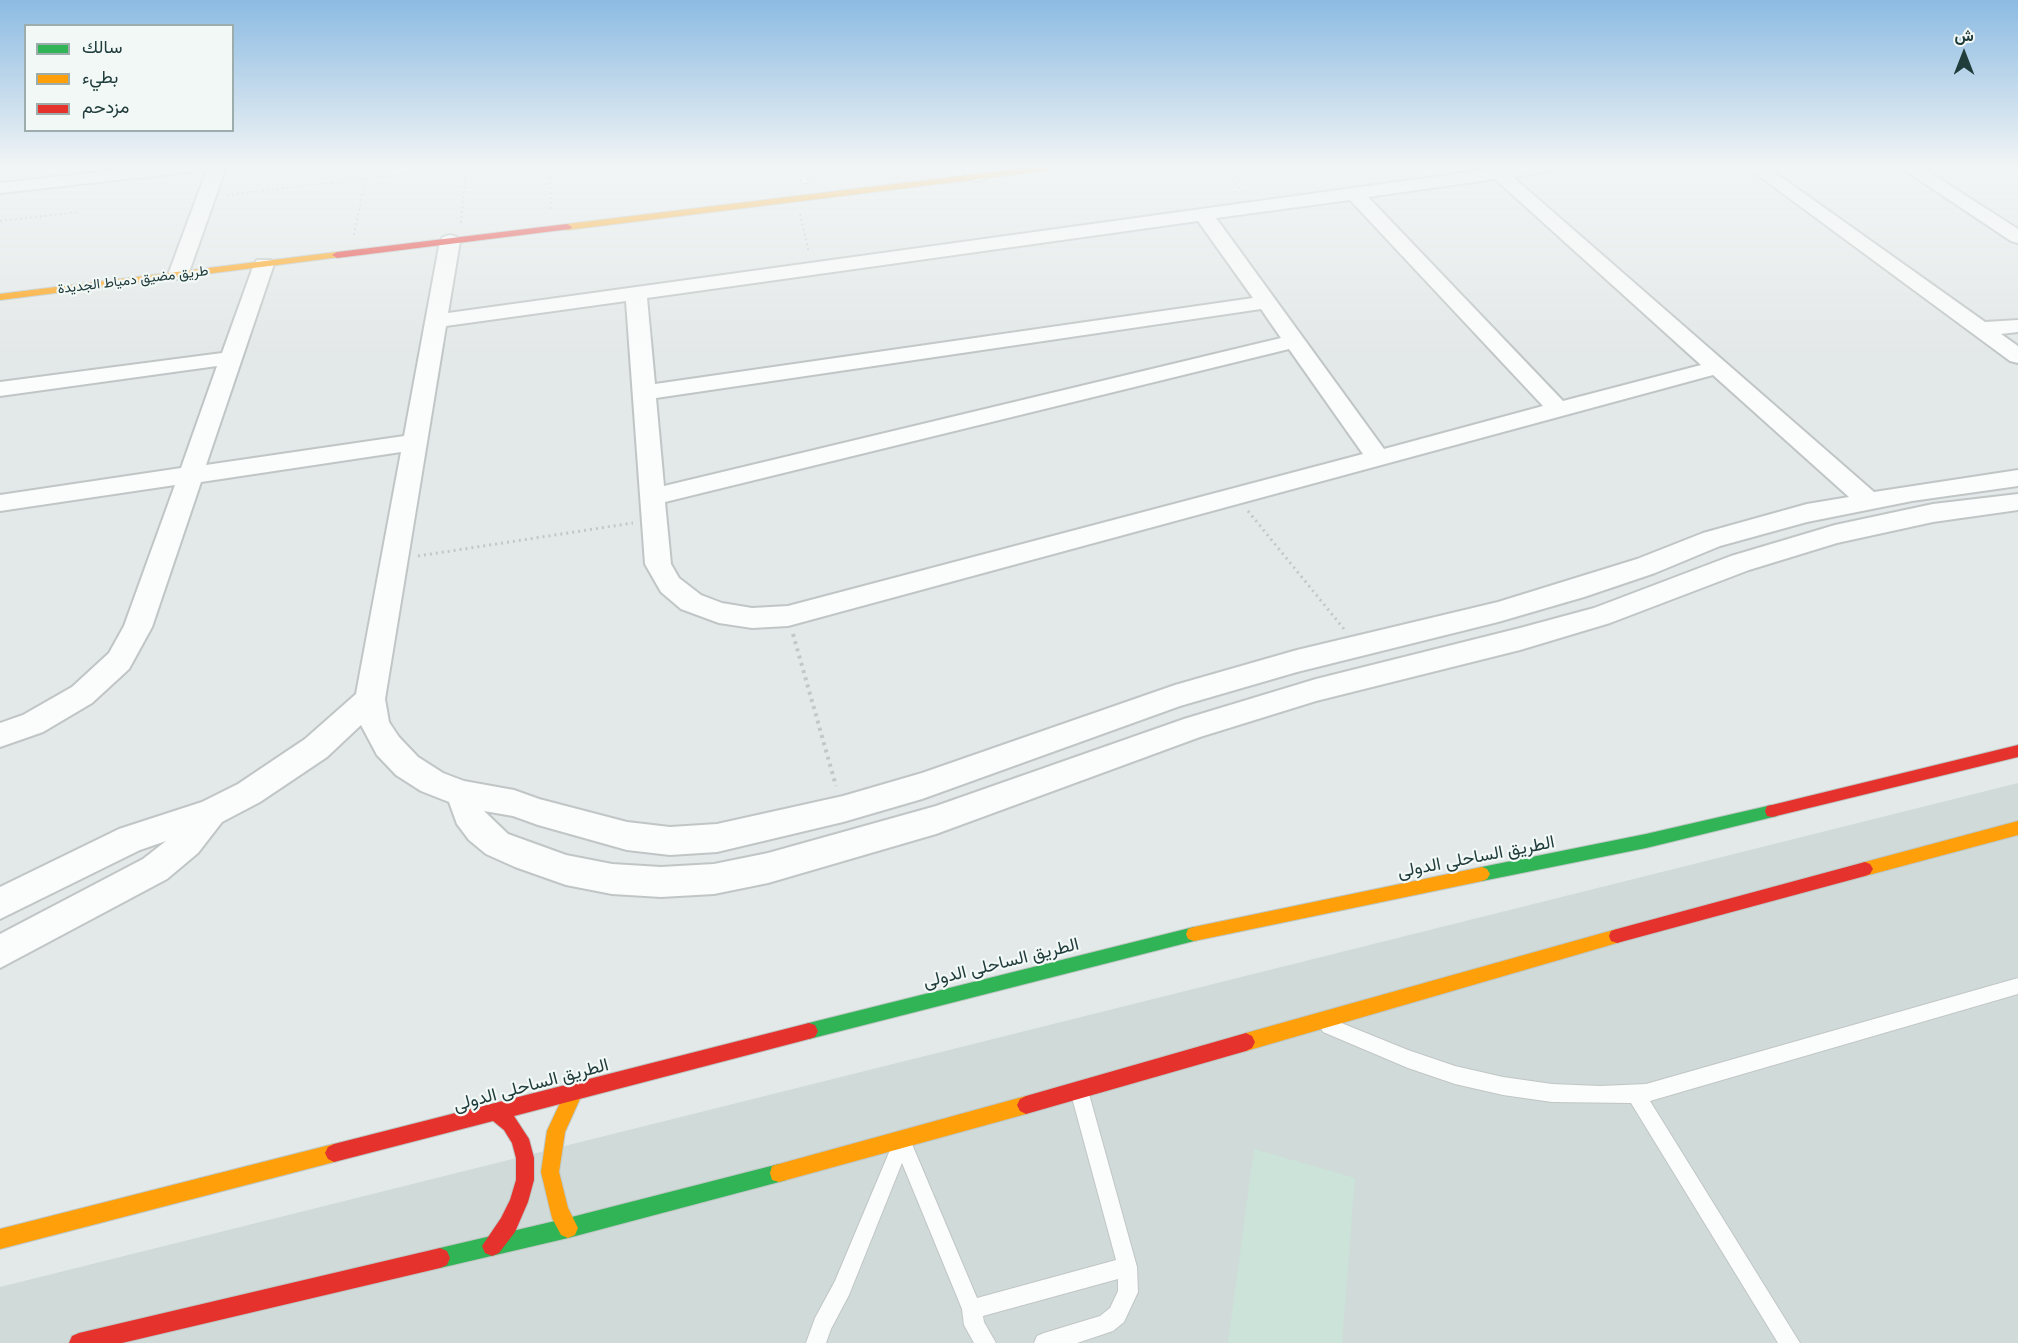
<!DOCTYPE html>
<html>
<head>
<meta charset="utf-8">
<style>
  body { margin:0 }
  #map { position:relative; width:2018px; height:1343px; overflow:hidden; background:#e3e9e8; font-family:Raleway,Vazirmatn,sans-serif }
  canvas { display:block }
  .legend { position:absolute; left:24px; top:24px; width:210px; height:108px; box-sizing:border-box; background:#f1f8f6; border:2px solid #9dadab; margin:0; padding:8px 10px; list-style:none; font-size:18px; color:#203c3b }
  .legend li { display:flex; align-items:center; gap:12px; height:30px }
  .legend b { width:30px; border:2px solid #9dadab }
  .north { position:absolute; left:1934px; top:24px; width:60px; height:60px; -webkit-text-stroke:4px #f1f8f6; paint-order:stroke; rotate:0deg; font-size:16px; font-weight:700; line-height:24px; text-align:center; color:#203c3b }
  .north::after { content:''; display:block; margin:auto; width:21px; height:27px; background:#203c3b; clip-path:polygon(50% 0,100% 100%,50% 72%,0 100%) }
</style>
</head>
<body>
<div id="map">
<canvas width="2018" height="1343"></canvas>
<ul class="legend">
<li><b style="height:8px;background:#30b455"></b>سالك</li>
<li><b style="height:8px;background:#ff9f0a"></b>بطيء</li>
<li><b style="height:8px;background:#e5322d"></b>مزدحم</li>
</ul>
<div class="north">ش</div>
</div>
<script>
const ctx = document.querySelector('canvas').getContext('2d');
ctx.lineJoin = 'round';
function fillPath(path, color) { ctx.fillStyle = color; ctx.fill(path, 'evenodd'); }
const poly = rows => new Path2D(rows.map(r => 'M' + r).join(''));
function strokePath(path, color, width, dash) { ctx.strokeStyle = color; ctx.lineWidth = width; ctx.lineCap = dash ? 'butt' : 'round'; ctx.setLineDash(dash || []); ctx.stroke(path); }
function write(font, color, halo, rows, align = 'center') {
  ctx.font = font + ' Raleway,Vazirmatn,sans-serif'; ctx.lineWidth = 4.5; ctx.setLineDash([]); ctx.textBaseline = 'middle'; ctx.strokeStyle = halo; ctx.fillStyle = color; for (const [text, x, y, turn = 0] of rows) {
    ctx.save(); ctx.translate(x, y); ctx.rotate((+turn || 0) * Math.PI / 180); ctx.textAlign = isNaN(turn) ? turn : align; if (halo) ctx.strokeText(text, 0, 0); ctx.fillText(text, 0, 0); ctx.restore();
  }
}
fillPath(poly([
  [2018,783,2018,1343,0,1343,0,1287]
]), '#d0dad8');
fillPath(poly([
  [1254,1149,1355,1178,1342,1343,1228,1343]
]), '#cbe3d8');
const lane = poly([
  [796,167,804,167,808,183,802,183,796,167],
  [908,167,916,167,916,168,912,171,908,167],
  [2018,978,2018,994,1650,1101,1800,1343,1778,1343,1631,1103,1552,1102,1503,1095,1455,1084,1408,1068,1323,1032,1320,1026,1323,1020,1329,1018,1408,1050,1455,1066,1503,1077,1552,1084,1600,1086,1646,1084,2018,978],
  [1080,1085,1086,1088,1089,1094,1137,1267,1138,1292,1124,1322,1113,1331,1077,1343,1034,1343,1037,1336,1044,1333,1100,1316,1110,1308,1118,1291,1118,1279,983,1316,984,1322,996,1343,974,1343,964,1325,962,1309,902,1163,849,1295,831,1329,826,1343,806,1343,815,1318,835,1281,893,1143,897,1137,903,1134,909,1137,977,1298,1116,1260,1071,1094,1074,1088,1080,1085]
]);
const street = poly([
  [145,167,198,167,195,171,189,172,0,193,0,183,145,167],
  [208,167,226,167,188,275,185,279,171,279,168,275,208,167],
  [964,167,982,167,986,176,983,180,977,181,971,180,964,167],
  [1554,167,1551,171,1545,172,1513,177,1874,492,2018,470,2018,486,1912,501,1807,522,1720,546,1655,573,1584,597,1498,622,1297,672,1180,706,922,799,843,822,717,852,670,855,627,850,538,825,513,816,484,811,508,834,566,855,612,864,661,867,714,864,768,853,936,806,1184,719,1316,679,1520,628,1594,608,1731,556,1835,525,1933,504,2018,494,2018,510,1933,522,1837,543,1749,570,1610,623,1520,650,1316,701,1200,737,936,834,768,883,714,894,661,897,612,894,566,885,515,867,486,854,469,840,457,824,449,802,421,791,396,775,377,755,361,725,327,757,260,802,222,822,198,853,167,879,0,968,0,934,143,859,166,841,140,850,0,919,0,887,119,829,202,802,238,784,305,739,356,694,401,452,201,482,152,627,129,669,92,703,43,732,0,747,0,723,23,715,72,687,109,653,124,626,175,485,0,511,0,495,181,468,217,366,0,396,0,382,222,353,254,264,257,260,271,260,274,264,206,465,404,436,440,241,443,237,450,235,457,237,460,241,448,313,1498,168,1554,167],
  [1495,179,1701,365,1563,401,1368,197,1495,179],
  [1350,200,1543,406,1384,449,1216,218,1350,200],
  [1198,221,1253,298,655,384,647,298,1198,221],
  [626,301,645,564,661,592,681,609,719,623,752,628,788,626,1713,375,1849,497,1807,504,1703,533,1637,559,1498,602,1297,650,1175,685,922,773,843,796,717,824,670,827,627,822,539,799,514,790,464,781,443,773,418,757,399,737,389,722,385,699,446,326,626,301],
  [1261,309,1281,338,664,486,656,398,1261,309],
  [1289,349,1363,454,788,606,752,608,722,603,701,595,679,578,671,564,665,502,1289,349],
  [1747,167,1767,167,1985,322,2018,320,2018,332,2001,334,2018,346,2018,363,2010,361,1747,167],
  [1900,167,1921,167,2018,229,2018,243,2011,241,1900,167]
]);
const fast = poly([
  [1772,805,1777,806,1779,811,1777,816,1646,848,1482,881,1477,879,1474,874,1477,869,1482,867,1646,834,1772,805],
  [1194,927,1200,929,1202,934,1200,939,1194,941,809,1039,803,1037,800,1031,803,1025,809,1023,1194,927],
  [779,1164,786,1166,788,1173,786,1180,779,1182,568,1238,440,1268,433,1265,430,1258,433,1251,440,1248,568,1218,779,1164]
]);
const slow = poly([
  [1034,167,1055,167,1051,170,567,230,562,227,567,224,1034,167],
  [337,252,340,253,340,257,0,300,0,294,337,252],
  [2018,821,2018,835,1865,876,1860,874,1857,869,1860,864,1865,862,2018,821],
  [1482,867,1487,869,1490,874,1487,879,1482,881,1194,941,1188,939,1186,934,1188,929,1194,927,1482,867],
  [1617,929,1623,931,1625,936,1623,941,1617,943,1246,1051,1240,1048,1237,1042,1240,1036,1246,1033,1617,929],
  [574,1083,580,1086,583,1092,565,1132,559,1172,568,1208,578,1228,575,1235,568,1238,561,1235,552,1218,541,1172,547,1131,568,1086,574,1083],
  [1026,1096,1032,1099,1035,1105,1032,1111,1026,1114,779,1182,772,1180,770,1173,772,1166,779,1164,1026,1096],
  [334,1144,340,1147,343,1153,340,1159,334,1162,0,1249,0,1229,334,1144]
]);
const jam = poly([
  [567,224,572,227,570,229,337,258,332,255,337,252,567,224],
  [2018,745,2018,757,1772,817,1767,816,1765,811,1767,806,1772,805,2018,745],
  [1865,862,1870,864,1873,869,1870,874,1865,876,1617,943,1611,941,1609,936,1611,931,1617,929,1865,862],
  [809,1023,815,1025,818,1031,815,1037,809,1039,514,1116,529,1139,534,1158,534,1180,528,1202,515,1232,499,1253,492,1256,485,1253,482,1246,501,1218,510,1200,516,1180,516,1158,512,1143,504,1130,493,1121,334,1162,328,1159,325,1153,328,1147,334,1144,809,1023],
  [1246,1033,1252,1036,1255,1042,1252,1048,1246,1051,1026,1114,1020,1111,1017,1105,1020,1099,1026,1096,1246,1033],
  [440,1248,447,1251,450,1258,447,1265,440,1268,122,1343,69,1343,72,1336,79,1333,440,1248]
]);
strokePath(lane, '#c0c6c5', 2);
strokePath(street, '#c0c6c5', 4);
strokePath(fast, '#bec7c5', 2);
strokePath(slow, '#bec7c5', 2);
strokePath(jam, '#bec7c5', 2);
strokePath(poly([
  [550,167,551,211],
  [1223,167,1242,192],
  [227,195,464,167],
  [800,214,809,253],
  [0,221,79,212],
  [461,223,466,167],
  [354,235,368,167]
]), '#c0c9c8', 2, [2, 3]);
strokePath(poly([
  [1248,511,1344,629],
  [418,556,633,523]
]), '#c0c9c8', 3, [2, 4]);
strokePath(poly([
  [793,634,836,786]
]), '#c0c9c8', 4, [3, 4.5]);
fillPath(lane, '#fbfcfc');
fillPath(street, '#fbfcfc');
fillPath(fast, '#30b455');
fillPath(slow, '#ff9f0a');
fillPath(jam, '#e5322d');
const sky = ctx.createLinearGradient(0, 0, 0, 355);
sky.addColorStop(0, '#8cbbe2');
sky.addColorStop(0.47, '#f2f5f5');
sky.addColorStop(1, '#f2f5f500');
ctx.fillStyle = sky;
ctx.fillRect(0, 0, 2018, 355);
write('14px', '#203c3b', '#f1f8f6', [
  ["طريق مضيق دمياط الجديدة",133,280,-7]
]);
write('18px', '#203c3b', '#f1f8f6', [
  ["الطريق الساحلى الدولى",1476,857,-11],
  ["الطريق الساحلى الدولى",1001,963,-14],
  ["الطريق الساحلى الدولى",531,1085,-15]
]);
</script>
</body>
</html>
